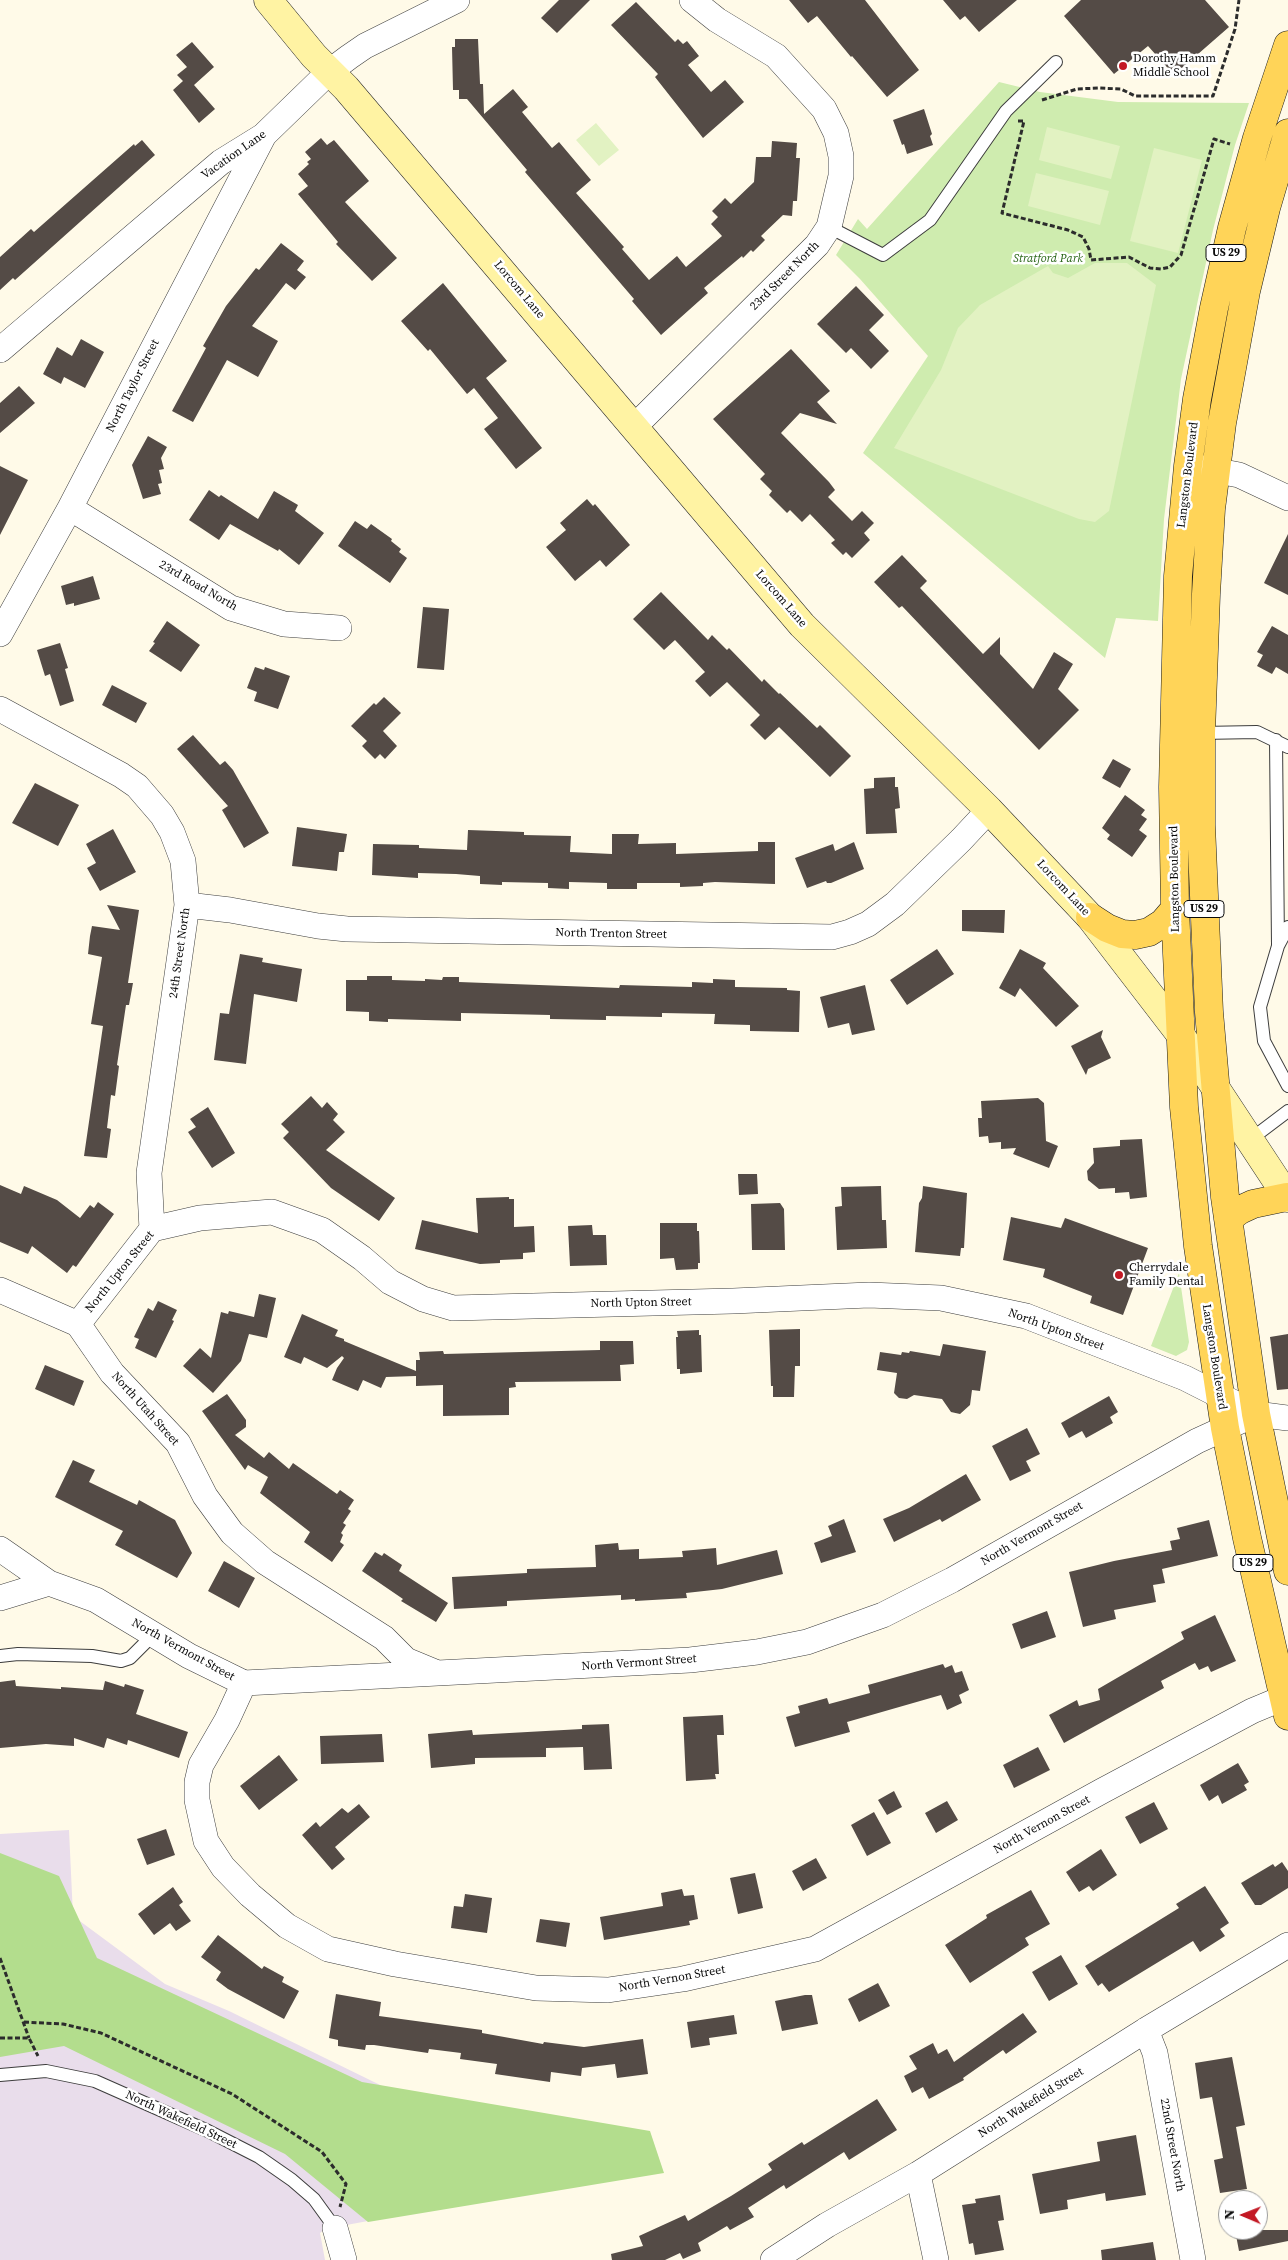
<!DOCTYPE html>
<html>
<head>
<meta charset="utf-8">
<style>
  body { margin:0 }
  #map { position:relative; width:1288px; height:2260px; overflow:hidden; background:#fffae8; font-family:"Source Serif 4",serif }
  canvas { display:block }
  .north { position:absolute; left:1218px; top:2190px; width:50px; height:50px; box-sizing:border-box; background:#fff; border:1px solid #9d9d9d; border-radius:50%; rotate:271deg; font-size:14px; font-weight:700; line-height:20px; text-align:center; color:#0a0a0a }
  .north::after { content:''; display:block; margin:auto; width:18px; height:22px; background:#c31924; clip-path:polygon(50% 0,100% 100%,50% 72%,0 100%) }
</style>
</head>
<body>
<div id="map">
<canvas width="1288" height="2260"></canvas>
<div class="north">N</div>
</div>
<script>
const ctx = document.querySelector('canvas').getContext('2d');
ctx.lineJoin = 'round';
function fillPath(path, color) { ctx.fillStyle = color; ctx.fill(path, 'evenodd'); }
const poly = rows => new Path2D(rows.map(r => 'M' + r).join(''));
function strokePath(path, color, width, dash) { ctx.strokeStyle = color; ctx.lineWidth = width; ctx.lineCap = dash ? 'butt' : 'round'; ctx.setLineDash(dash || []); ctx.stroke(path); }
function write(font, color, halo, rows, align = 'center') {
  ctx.font = font + ' "Source Serif 4",serif'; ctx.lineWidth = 5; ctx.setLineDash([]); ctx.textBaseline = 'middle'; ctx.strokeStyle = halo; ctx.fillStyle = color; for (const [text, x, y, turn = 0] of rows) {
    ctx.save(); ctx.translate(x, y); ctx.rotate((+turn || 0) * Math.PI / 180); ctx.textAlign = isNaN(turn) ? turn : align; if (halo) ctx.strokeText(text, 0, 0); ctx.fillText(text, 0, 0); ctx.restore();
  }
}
fillPath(poly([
  [69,1830,73,1916,165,1984,229,2011,470,2129,459,2204,325,2229,320,2233,325,2260,0,2260,0,1834]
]), '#e9ddeb');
fillPath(poly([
  [999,82,1040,92,1118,102,1249,103,1235,145,1213,230,1181,379,1164,519,1158,621,1116,618,1105,658,863,453,928,356,860,279,836,255,858,219,867,229],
  [1179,1273,1189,1342,1187,1350,1176,1356,1151,1346]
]), '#cfecaf');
fillPath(poly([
  [0,1853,59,1876,97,1958,362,2082,650,2131,664,2173,368,2222,285,2154,64,2046,0,2057]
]), '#b3dd8d');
fillPath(poly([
  [596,123,619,150,599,166,576,140],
  [1047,127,1120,146,1111,179,1039,160],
  [1154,148,1202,160,1178,253,1130,241],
  [1036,173,1109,191,1100,225,1028,206],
  [1095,263,1127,263,1156,285,1109,511,1095,522,1079,519,894,448,941,370,958,328,980,305,1048,266,1053,273,1068,278]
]), '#e2f2c2');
fillPath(poly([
  [559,0,590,0,557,33,541,18],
  [789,0,865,0,919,70,887,97,852,56,851,57,817,16,808,23],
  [943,0,1017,0,979,32,965,16,960,20],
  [1081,0,1205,0,1229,27,1174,75,1148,46,1114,74,1064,16],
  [636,2,675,42,678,39,683,44,687,41,699,56,688,65,711,92,725,80,744,102,703,138,655,77,658,74,611,25],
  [455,39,478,39,480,84,483,84,484,114,513,89,528,107,522,112,552,148,559,142,591,180,576,193,624,247,622,249,649,280,677,256,686,267,722,236,711,224,718,217,712,211,725,198,731,204,754,182,756,157,771,157,772,141,797,143,796,158,800,158,797,201,793,201,792,216,783,215,761,236,765,240,753,252,751,250,743,258,742,256,704,288,708,293,661,335,632,301,634,299,525,172,527,170,467,99,459,99,459,90,453,90,452,47,455,47],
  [192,42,214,67,194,85,215,109,199,123,173,90,183,81,177,75,187,67,176,55],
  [924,109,932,134,930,136,933,145,907,154,904,144,902,145,893,120],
  [321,138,327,145,334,140,369,181,345,202,397,258,372,281,336,244,338,242,298,194,308,186,298,174,309,164,307,162,311,159,305,152],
  [142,140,155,155,15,280,13,278,0,290,0,257,31,229,34,232,134,144,135,146],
  [281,243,304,261,297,270,306,277,295,290,286,283,252,326,278,341,258,377,227,360,193,422,172,411,206,348,203,346,226,306,256,268,259,270],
  [443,283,507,361,486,378,542,448,516,469,484,429,498,418,474,388,467,394,430,349,428,351,401,321],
  [856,286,884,315,869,330,889,351,871,369,851,348,846,353,817,324],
  [81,339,104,352,85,388,64,377,61,384,43,374,57,347,72,356],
  [791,349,830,391,817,402,837,424,800,413,781,433,829,482,835,490,828,497,852,521,862,511,874,523,864,533,870,540,852,558,846,552,843,555,831,543,835,540,810,514,802,522,790,510,787,513,769,495,772,491,760,479,765,474,713,419],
  [19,386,35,403,0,433,0,403],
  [148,436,167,447,161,458,164,469,159,470,162,483,158,484,161,494,143,499,132,465],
  [0,466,28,480,0,535],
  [209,490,219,497,221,495,258,519,274,491,298,505,295,511,324,533,299,565,279,549,278,551,230,524,219,540,189,520],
  [587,499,593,506,595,504,630,545,606,567,600,560,575,581,546,547,566,530,560,523],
  [355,521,367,529,371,524,392,539,391,541,401,549,399,552,407,558,390,583,338,546],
  [1288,534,1288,595,1264,583],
  [902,555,927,581,920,588,983,654,1000,637,1000,654,1033,689,1054,652,1073,664,1058,689,1079,710,1039,750,902,606,899,608,874,582],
  [93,576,100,599,74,606,74,603,66,605,61,586],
  [661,592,708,640,712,635,727,650,729,648,762,682,764,679,779,694,780,693,817,728,820,725,851,756,830,777,779,727,765,740,750,725,760,715,727,682,710,697,695,681,705,672,675,640,664,650,633,619],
  [423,607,449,609,444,670,417,668],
  [167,621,200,645,181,672,149,651,155,643,153,642],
  [1272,626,1288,635,1288,674,1276,667,1272,674,1257,666,1263,655,1257,652],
  [60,643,68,668,65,669,74,701,60,706,50,674,45,676,37,650],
  [255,667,264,670,265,667,290,676,278,709,254,701,257,692,247,688],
  [112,685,147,703,136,723,102,705],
  [384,697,401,713,383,731,397,746,385,759,380,754,375,759,362,746,367,741,351,726,374,703,376,705],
  [193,735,220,765,225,761,233,770,269,833,244,848,222,810,228,806,177,749],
  [1113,759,1131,769,1120,788,1102,778],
  [895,777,895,787,898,787,900,808,895,809,897,833,866,834,864,789,874,788,874,778],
  [35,783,79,805,58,846,12,823],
  [1125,795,1145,810,1141,815,1147,819,1139,830,1147,836,1132,857,1107,839,1110,835,1102,828],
  [297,827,347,834,344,852,339,852,337,871,292,866],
  [113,829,136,872,100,891,87,868,96,863,86,844],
  [468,830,524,832,524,835,571,836,570,852,612,854,612,834,639,834,638,844,676,843,676,854,758,851,758,842,775,842,775,884,715,882,703,883,703,886,680,887,680,883,637,883,637,889,607,889,607,883,569,882,569,889,548,888,548,883,502,882,502,885,480,884,480,876,456,874,418,873,418,878,372,875,373,844,419,845,419,848,467,850],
  [854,842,864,869,831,883,827,883,826,881,807,888,795,858,833,844,835,851],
  [107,905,139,910,128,983,133,983,129,1005,126,1005,117,1065,119,1066,115,1096,111,1095,107,1128,111,1129,107,1158,84,1156,103,1026,91,1024,102,957,88,954,90,936,92,926,120,930],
  [962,910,1005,910,1004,933,962,931],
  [937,949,954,974,907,1005,890,980],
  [1020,949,1046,963,1043,968,1079,1006,1056,1027,1020,988,1015,997,999,988],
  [240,954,263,958,262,962,302,969,297,1002,254,994,246,1064,214,1060,220,1013,229,1014],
  [367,976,392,976,392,980,425,981,425,979,442,980,443,977,459,977,459,982,619,988,620,985,692,987,692,982,713,983,713,979,735,980,735,987,787,988,787,990,800,991,799,1032,750,1031,750,1025,714,1024,715,1014,662,1013,662,1017,606,1016,606,1020,550,1019,550,1015,461,1013,461,1021,388,1019,388,1022,369,1021,369,1012,346,1011,346,980,367,980],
  [865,985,875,1030,852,1035,849,1023,828,1028,820,997],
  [1103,1030,1101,1037,1111,1058,1088,1069,1086,1075,1071,1046],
  [311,1096,322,1108,327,1102,338,1114,333,1120,345,1132,326,1150,395,1198,379,1221,331,1188,283,1138,289,1132,281,1124],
  [1038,1098,1044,1103,1046,1141,1058,1146,1049,1168,1013,1154,1016,1148,1001,1149,1001,1142,989,1143,988,1136,979,1137,978,1118,982,1118,981,1101],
  [208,1107,235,1153,212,1168,188,1132,196,1127,190,1119],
  [1142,1139,1147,1197,1130,1199,1129,1192,1115,1193,1115,1188,1099,1189,1088,1180,1087,1171,1094,1163,1093,1148,1120,1146,1120,1140],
  [738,1174,757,1174,758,1194,739,1195],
  [0,1185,21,1194,24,1186,57,1200,80,1218,90,1205,94,1208,98,1202,114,1214,76,1267,73,1265,67,1273,32,1246,28,1254,0,1242],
  [881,1186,882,1220,886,1220,887,1248,837,1250,835,1207,842,1206,841,1187],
  [923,1186,967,1193,964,1248,961,1248,960,1256,915,1252,919,1203,922,1198],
  [509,1197,509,1199,514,1199,514,1227,534,1226,535,1252,523,1253,523,1259,500,1260,500,1263,480,1264,415,1249,422,1220,478,1233,476,1198],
  [780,1203,784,1209,785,1250,752,1250,751,1204],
  [1011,1217,1061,1228,1065,1218,1148,1248,1123,1315,1090,1303,1092,1296,1043,1277,1045,1269,1003,1260],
  [660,1223,697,1223,697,1231,699,1231,700,1263,698,1263,698,1269,676,1270,674,1258,660,1259],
  [592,1225,593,1235,606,1235,607,1265,570,1266,568,1226],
  [259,1294,276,1298,267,1338,249,1334,241,1361,213,1393,183,1366,200,1348,211,1358,221,1312,228,1314,229,1311,254,1317],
  [158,1301,177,1310,172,1320,174,1321,156,1358,135,1348,139,1339,134,1337,148,1308,153,1311],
  [302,1314,338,1330,335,1336,344,1339,344,1341,416,1371,416,1360,420,1360,419,1352,443,1351,444,1354,600,1350,600,1341,633,1341,634,1364,620,1365,621,1381,515,1382,516,1387,509,1388,509,1415,443,1416,443,1385,416,1386,416,1376,386,1377,381,1388,363,1380,358,1391,332,1380,337,1368,344,1358,342,1356,327,1368,304,1357,301,1364,284,1357],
  [800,1329,800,1366,795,1366,794,1397,773,1397,773,1386,771,1386,769,1330],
  [699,1330,699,1335,701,1335,702,1372,680,1374,680,1369,677,1369,676,1337,678,1337,677,1331],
  [1288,1334,1288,1389,1277,1390,1270,1337],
  [943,1344,986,1351,980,1391,972,1390,970,1405,960,1414,951,1412,942,1399,914,1395,907,1399,899,1398,894,1393,897,1373,877,1370,880,1352,901,1355,902,1352,909,1353,910,1351,940,1356],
  [45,1365,84,1381,74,1406,35,1389],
  [227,1394,246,1420,246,1427,235,1435,264,1458,269,1452,289,1469,293,1463,337,1494,340,1490,354,1500,348,1509,351,1511,343,1523,346,1525,341,1533,343,1535,340,1542,344,1545,332,1562,304,1542,310,1532,260,1493,268,1477,248,1465,245,1470,202,1411],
  [1109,1396,1118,1412,1110,1417,1113,1423,1086,1438,1082,1431,1069,1438,1061,1423],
  [1027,1428,1040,1454,1026,1461,1031,1471,1010,1481,992,1446],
  [73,1460,95,1470,89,1482,137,1505,139,1500,175,1520,192,1553,177,1578,115,1545,123,1531,55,1497],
  [966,1474,981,1500,942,1522,940,1519,894,1542,883,1519,909,1508],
  [844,1519,856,1552,821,1563,814,1543,832,1536,828,1526],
  [1209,1520,1218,1556,1162,1569,1165,1583,1153,1585,1156,1602,1114,1610,1116,1619,1083,1627,1069,1572,1114,1561,1172,1550,1170,1541,1180,1539,1177,1528],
  [618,1543,619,1550,639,1549,639,1559,683,1557,682,1551,716,1548,717,1565,777,1550,783,1574,722,1589,686,1593,687,1598,635,1601,635,1599,621,1600,621,1595,507,1601,507,1606,454,1609,452,1577,527,1573,527,1569,596,1567,595,1545],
  [375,1552,382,1556,384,1553,402,1565,399,1571,448,1603,436,1622,401,1601,403,1599,362,1571],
  [224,1561,255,1578,239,1608,208,1591],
  [1047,1611,1056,1637,1021,1649,1012,1624],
  [1215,1615,1236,1661,1211,1672,1208,1666,1199,1670,1195,1663,1161,1681,1164,1688,1064,1743,1049,1715,1077,1700,1079,1706,1100,1700,1098,1689,1184,1639,1181,1632],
  [943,1664,945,1668,952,1665,955,1673,962,1671,969,1690,959,1695,962,1703,947,1710,941,1695,847,1722,850,1732,795,1747,786,1717,800,1713,798,1706,827,1698,829,1704,870,1693,868,1685],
  [15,1680,16,1686,61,1689,61,1687,103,1690,105,1681,124,1687,125,1684,144,1690,136,1714,188,1732,179,1758,128,1740,127,1745,107,1738,104,1748,74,1738,74,1746,46,1744,0,1748,0,1682],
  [723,1715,724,1735,717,1735,719,1774,715,1774,716,1779,686,1781,683,1717],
  [609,1724,612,1769,584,1770,583,1747,546,1748,546,1757,475,1758,475,1764,431,1768,428,1734,472,1730,473,1735,582,1729,582,1725],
  [382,1734,384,1762,321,1764,320,1736],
  [1038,1747,1050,1770,1014,1788,1003,1765],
  [279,1755,298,1780,259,1810,240,1786],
  [1238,1763,1249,1782,1244,1785,1247,1790,1222,1804,1218,1795,1209,1801,1200,1785],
  [894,1791,902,1807,887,1815,878,1800],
  [947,1801,958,1820,936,1833,925,1813],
  [1154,1802,1168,1829,1140,1844,1125,1817],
  [359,1804,370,1817,335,1847,345,1859,332,1870,302,1835,316,1822,320,1827,342,1808,348,1813],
  [874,1812,891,1843,867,1856,851,1825],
  [166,1829,175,1855,147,1865,137,1839],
  [1101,1849,1117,1875,1093,1891,1089,1886,1079,1892,1066,1872],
  [816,1858,827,1878,803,1891,792,1871],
  [1282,1862,1288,1871,1288,1888,1261,1905,1255,1905,1241,1883,1273,1864,1275,1867],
  [755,1873,763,1908,738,1914,730,1878],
  [1205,1886,1229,1923,1220,1929,1225,1936,1200,1952,1193,1941,1109,1992,1102,1983,1098,1986,1085,1966,1179,1908,1176,1904],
  [173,1887,183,1902,179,1905,191,1921,176,1931,170,1923,154,1935,138,1914],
  [682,1889,684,1896,694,1895,698,1919,689,1921,690,1925,604,1940,600,1917,663,1906,661,1893],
  [1031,1890,1050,1924,1025,1938,1029,1945,970,1983,945,1945,987,1918,986,1915],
  [465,1894,492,1898,487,1933,451,1928,454,1906,463,1907],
  [540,1919,570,1923,566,1947,536,1942],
  [218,1935,262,1969,264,1966,284,1977,282,1982,299,1991,284,2019,228,1989,216,1980,221,1972,201,1957],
  [1061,1955,1078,1984,1049,2001,1032,1972],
  [878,1983,890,2006,859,2022,848,1999],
  [336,1994,381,2002,379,2016,482,2030,482,2033,543,2044,544,2042,584,2047,643,2039,648,2074,617,2078,615,2064,582,2068,581,2076,551,2072,550,2082,495,2074,497,2064,460,2059,461,2053,429,2049,428,2053,374,2045,366,2045,365,2050,338,2046,338,2040,329,2038],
  [805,1995,812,1995,818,2024,782,2031,775,2001],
  [1023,2013,1037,2032,1006,2054,1003,2050,963,2078,964,2080,929,2099,923,2087,912,2093,904,2076,917,2069,909,2056,933,2043,938,2054,947,2049,954,2062],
  [734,2015,737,2034,709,2038,710,2045,691,2048,687,2022],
  [1232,2057,1245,2125,1236,2127,1247,2189,1220,2193,1214,2160,1223,2158,1212,2097,1200,2099,1195,2063],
  [877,2099,897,2130,849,2160,844,2152,786,2189,784,2185,748,2208,754,2217,730,2230,727,2226,698,2243,701,2251,683,2259,680,2253,665,2260,612,2260,611,2254,643,2246,639,2236,685,2215,688,2221,731,2196,772,2170,768,2164,802,2142,804,2145],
  [1136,2135,1146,2195,1106,2201,1105,2193,1067,2200,1068,2209,1040,2214,1032,2174,1100,2161,1097,2142],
  [1000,2195,1004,2220,998,2221,1004,2250,975,2255,973,2243,969,2244,962,2205,976,2203,975,2199],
  [1235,2230,1288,2230,1288,2241,1239,2251],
  [1153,2242,1156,2260,1102,2260,1101,2250]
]), '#544b46');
const lane = poly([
  [829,227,883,255,930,220,1006,111,1056,62],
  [1201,733,1257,732,1288,747],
  [1276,740,1278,946],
  [1288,927,1278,946,1260,1007,1264,1041,1288,1086],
  [1251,1139,1288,1111],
  [0,1656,18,1654,92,1656,121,1661,130,1658,154,1634],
  [0,2075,46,2071,95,2081,208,2131,259,2157,292,2180,314,2199,335,2228]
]);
const street = poly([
  [0,350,221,162,263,136,329,72,349,57,365,46,457,0],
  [635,426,817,245,829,227,841,176,841,156,836,133,824,109,776,56,717,20,692,0],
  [1197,467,1239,475,1288,498],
  [70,508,231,608,284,624,339,628],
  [0,634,70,508,263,137],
  [0,709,121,775,137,786,162,815,172,832,183,861,187,905,149,1173,152,1229],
  [187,905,230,910,318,926,347,929,832,937,850,932,868,924,895,904,961,840,989,810],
  [0,1290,78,1324,112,1373,178,1443,205,1496,232,1533,265,1562,384,1638,406,1660,435,1672],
  [78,1324,152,1229,200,1218,272,1212,322,1230,362,1258,390,1282,423,1299,453,1308,733,1301,869,1295,941,1298,1026,1316,1185,1378,1256,1414,1288,1418],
  [0,1549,49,1583,96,1600,189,1656,244,1683,690,1660,757,1652,807,1642,883,1615,952,1580,1197,1441,1256,1414],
  [0,1598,49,1583],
  [244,1683,227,1720,201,1765,197,1782,197,1800,206,1841,223,1867,250,1895,287,1926,328,1949,395,1964,536,1988,608,1990,683,1979,815,1949,1102,1791,1252,1711,1288,1696],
  [1146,2030,1155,2053,1193,2260],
  [918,2174,936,2260],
  [335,2228,344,2260],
  [773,2260,827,2225,918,2174,1146,2030,1288,1945]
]);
const secondary = poly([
  [268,0,314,56,346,88,802,625,989,810,1090,917,1180,1034,1288,1198]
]);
const primary = poly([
  [1288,45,1257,138,1232,228,1214,308,1197,399,1188,466,1178,576,1173,787,1175,909,1184,1107,1198,1246,1225,1428,1247,1538,1288,1716],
  [1288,133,1266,208,1246,291,1222,423,1211,509,1206,594,1201,733,1201,825,1209,1012,1225,1197,1256,1414,1288,1571],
  [1090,917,1107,928,1122,934,1135,935,1149,932,1163,923,1175,909],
  [1228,1219,1240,1210,1253,1204,1287,1197]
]);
strokePath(lane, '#3d3d3d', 14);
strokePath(street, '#3d3d3d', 26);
strokePath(secondary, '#2c2c2c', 29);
strokePath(primary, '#1b1b1b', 29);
strokePath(poly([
  [1042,100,1077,89,1099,88,1121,89,1135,96,1213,96,1235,29,1239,0],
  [1018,121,1024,121,1002,213,1068,230,1083,237,1089,249,1091,260,1129,257,1150,268,1161,269,1170,267,1181,255,1214,139,1230,144],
  [0,1958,29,2038],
  [24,2022,63,2024,101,2033,232,2094,322,2152,346,2184,340,2207],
  [0,2038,29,2038,38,2056]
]), '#2c2c2c', 3, [5, 2.5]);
strokePath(lane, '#fff', 12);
strokePath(street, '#fff', 25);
strokePath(secondary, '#fff3a3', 28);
strokePath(primary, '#ffd458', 28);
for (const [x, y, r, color] of [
  [1123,66,5,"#c31924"],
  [1119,1275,5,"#c31924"]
]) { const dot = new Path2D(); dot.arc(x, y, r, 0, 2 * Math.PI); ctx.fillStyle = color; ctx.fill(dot); strokePath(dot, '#fff', 2); }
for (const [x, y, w] of [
  [1226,253,40],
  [1204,909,40],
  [1253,1563,40]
]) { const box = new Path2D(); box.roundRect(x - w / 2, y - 8.5, w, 17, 4); ctx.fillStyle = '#fff'; ctx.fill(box); strokePath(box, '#0a0a0a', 1); }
write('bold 11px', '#0a0a0a', null, [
  ["US 29",1226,253],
  ["US 29",1204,909],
  ["US 29",1253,1563]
]);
write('12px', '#0a0a0a', '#fff', [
  ["Dorothy Hamm",1133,59],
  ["Middle School",1133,73],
  ["Cherrydale",1129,1268],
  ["Family Dental",1129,1282]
], 'left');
write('12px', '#0a0a0a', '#fff', [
  ["Vacation Lane",234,155,-35],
  ["23rd Street North",785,276,-45],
  ["Lorcom Lane",519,290,50],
  ["North Taylor Street",133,386,-63],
  ["Langston Boulevard",1188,475,-83],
  ["23rd Road North",198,586,30],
  ["Lorcom Lane",781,599,49],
  ["Langston Boulevard",1175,879,-91],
  ["Lorcom Lane",1063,888,47],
  ["North Trenton Street",611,934,1],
  ["24th Street North",180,953,-82],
  ["North Upton Street",120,1272,-51],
  ["North Upton Street",641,1303,-1],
  ["North Upton Street",1056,1330,20],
  ["Langston Boulevard",1214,1357,81],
  ["North Utah Street",145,1409,48],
  ["North Vermont Street",1032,1534,-30],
  ["North Vermont Street",183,1650,29],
  ["North Vermont Street",639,1663,-4],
  ["North Vernon Street",1042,1825,-29],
  ["North Vernon Street",672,1979,-10],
  ["North Wakefield Street",1031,2103,-32],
  ["North Wakefield Street",181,2120,25],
  ["22nd Street North",1172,2145,80]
]);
write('italic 12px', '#296617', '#fff', [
  ["Stratford Park",1048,259]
]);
</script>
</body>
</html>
